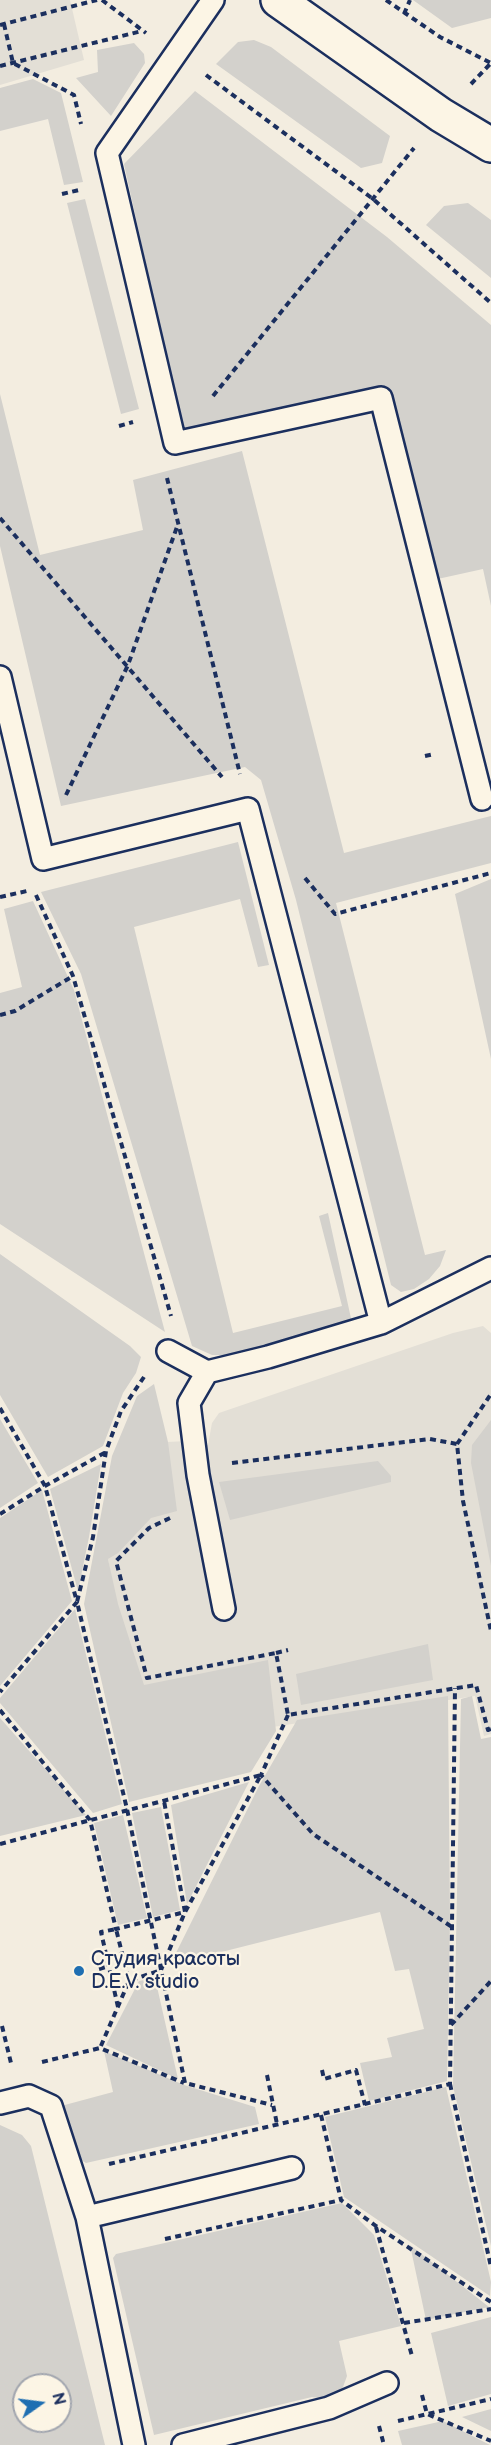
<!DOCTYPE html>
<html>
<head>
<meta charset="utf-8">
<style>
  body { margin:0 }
  #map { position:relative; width:491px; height:2445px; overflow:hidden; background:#f3ede0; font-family:"Balsamiq Sans",sans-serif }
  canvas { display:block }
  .north { position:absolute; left:12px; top:2373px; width:60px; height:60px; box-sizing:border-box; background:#fcf5e5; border:2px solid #a2a6af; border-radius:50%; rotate:76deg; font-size:16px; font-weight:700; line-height:24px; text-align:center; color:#1b2f5e }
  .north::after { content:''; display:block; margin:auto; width:21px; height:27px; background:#1f6fb2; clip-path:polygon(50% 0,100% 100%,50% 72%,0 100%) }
</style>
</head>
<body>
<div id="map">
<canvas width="491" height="2445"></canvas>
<div class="north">N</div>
</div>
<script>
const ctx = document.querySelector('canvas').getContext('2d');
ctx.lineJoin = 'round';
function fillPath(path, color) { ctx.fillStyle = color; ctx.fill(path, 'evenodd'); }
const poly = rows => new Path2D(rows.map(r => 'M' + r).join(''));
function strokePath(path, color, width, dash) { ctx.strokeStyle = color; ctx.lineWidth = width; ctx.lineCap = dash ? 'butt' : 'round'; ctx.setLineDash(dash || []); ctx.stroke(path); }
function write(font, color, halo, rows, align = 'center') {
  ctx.font = font + ' "Balsamiq Sans",sans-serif'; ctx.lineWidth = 4.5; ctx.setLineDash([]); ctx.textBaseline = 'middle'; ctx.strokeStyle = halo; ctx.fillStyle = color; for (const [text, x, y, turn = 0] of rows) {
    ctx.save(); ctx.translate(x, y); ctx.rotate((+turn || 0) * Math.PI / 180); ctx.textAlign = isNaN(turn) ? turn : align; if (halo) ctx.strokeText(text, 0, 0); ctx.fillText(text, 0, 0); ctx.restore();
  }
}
fillPath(poly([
  [0,0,70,0,84,60,0,85],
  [483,1326,491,1333,491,1734,484,1736,475,1696,142,1747,108,1559,145,1443,188,1441,194,1448,208,1445,212,1423,219,1413,453,1333]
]), '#e3dfd6');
fillPath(poly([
  [413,0,491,0,491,18,452,28],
  [254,40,271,47,390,136,382,163,361,168,216,64,238,42],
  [134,43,144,54,145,63,111,116,76,78,98,72,97,50],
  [33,79,61,93,83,182,64,185,48,119,0,131,0,88],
  [195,91,387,237,491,325,491,606,483,569,433,580,383,386,184,438,124,164],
  [85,199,139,409,121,414,67,203],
  [468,203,491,220,491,278,426,225,444,206],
  [0,394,40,555,143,530,133,480,242,451,344,853,491,816,491,863,336,903,425,1255,446,1250,440,1266,429,1279,414,1289,401,1292,391,1285,296,900,261,780,245,767,61,806,0,546],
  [238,842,269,965,258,967,240,899,134,927,233,1333,342,1306,319,1216,328,1213,352,1323,230,1355,212,1355,192,1346,81,974,41,892],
  [491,879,491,1059,455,894],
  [33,901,74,990,165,1332,0,1224,0,993,22,987,4,909],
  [0,1254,130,1346,141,1357,136,1373,123,1393,103,1446,48,1477,0,1395],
  [154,1384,168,1442,177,1511,151,1518,118,1553,108,1559,118,1604,144,1685,268,1660,276,1731,251,1772,129,1802,84,1604,112,1456,137,1396],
  [0,1419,38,1483,0,1508],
  [491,1420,491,1566,471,1463,472,1445],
  [378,1461,391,1476,391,1482,230,1520,219,1482],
  [101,1464,89,1537,78,1591,50,1489],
  [42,1490,72,1601,0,1686,0,1518],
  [75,1609,122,1804,93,1813,0,1703,0,1698],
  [428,1644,433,1680,301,1705,296,1674],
  [448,1696,450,1921,447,2081,369,2101,360,2063,392,2057,387,2038,424,2029,409,1969,395,1971,380,1912,170,1965,259,1786,297,1720],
  [472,1696,481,1739,491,1737,491,2246,453,2086,461,1699],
  [0,1718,86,1815,0,1836],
  [249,1782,187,1904,171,1805],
  [161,1807,180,1910,153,1917,132,1813],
  [123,1815,147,1918,118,1925,94,1823],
  [155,1978,178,2079,106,2045,139,1981],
  [104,2051,184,2085,255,2107,259,2124,86,2163,76,2157,61,2106,113,2092],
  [446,2087,491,2282,490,2296,344,2197,325,2117],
  [0,2125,22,2135,31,2146,105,2445,0,2445],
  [24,2385,60,2385,60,2421,24,2421],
  [342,2203,374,2235,401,2326,339,2341,347,2376,343,2387,335,2397,329,2399,312,2397,154,2435,113,2258,116,2254],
  [410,2245,489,2307,426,2320],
  [491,2317,491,2394,448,2406,431,2333],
  [491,2409,491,2431,462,2417],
  [443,2421,490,2445,402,2445,398,2431]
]), '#d3d1cc');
const lane = poly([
  [213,0,107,153,175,443,381,398,482,799],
  [0,677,43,859,248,809,381,1323],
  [168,1351,207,1372,268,1357,381,1323,491,1268],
  [207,1372,189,1403,198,1475,224,1609],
  [0,2103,29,2096,51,2106,87,2217,134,2445],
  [87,2217,292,2168],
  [183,2445,329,2408,387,2383]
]);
const secondary = poly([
  [278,0,441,115,491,145]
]);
strokePath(lane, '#1b2f5e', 26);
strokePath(secondary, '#1b2f5e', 38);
strokePath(poly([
  [102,0,146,33],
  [386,0,440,37,491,63],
  [404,14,410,0],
  [4,24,13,63,74,95,81,124],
  [0,25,97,0],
  [0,66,142,31],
  [206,75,373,199,491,303],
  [471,84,491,63],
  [62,194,79,190],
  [213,396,414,148],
  [119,426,133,422],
  [167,478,240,774],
  [0,518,222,777],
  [425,756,434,754],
  [66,795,128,665,178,524],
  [305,878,335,914,491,873],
  [36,895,73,976,171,1316],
  [0,897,27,891],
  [0,1015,15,1011,73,976],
  [144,1377,121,1411,106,1451,93,1537,77,1602,127,1809,185,2083,272,2105],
  [0,1408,45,1486,77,1602,0,1692],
  [457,1444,491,1394],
  [232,1463,430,1439,457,1444,463,1501,491,1631],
  [0,1514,45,1486,106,1452],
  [170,1518,149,1528,116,1561,147,1678,276,1653,288,1715,476,1685,488,1730,491,1729],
  [276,1653,288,1650],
  [0,1710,90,1820,116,1929,185,1912,164,1801],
  [288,1715,261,1775,313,1834,452,1927],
  [0,1844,261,1775,185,1912,161,1970,129,1981,100,2048],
  [99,1969,109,1966],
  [118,2007,101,1932,116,1929,129,1981],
  [451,2025,491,1981],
  [2,2026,11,2063],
  [42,2062,100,2048,184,2083],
  [322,2070,324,2079,356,2070,365,2105],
  [267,2075,277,2124],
  [450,2084,491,2267],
  [321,2115,341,2200,376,2226,491,2302],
  [109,2164,450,2084,455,1688],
  [376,2227,412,2356],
  [165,2239,341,2200],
  [404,2323,491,2309],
  [422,2395,427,2414,491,2441],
  [398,2421,491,2399],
  [379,2426,384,2445]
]), '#1b2f5e', 4, [6, 4.5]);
strokePath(lane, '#fcf5e5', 21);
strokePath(secondary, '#fcf5e5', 33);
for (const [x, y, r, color] of [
  [79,1971,6,"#1f6fb2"]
]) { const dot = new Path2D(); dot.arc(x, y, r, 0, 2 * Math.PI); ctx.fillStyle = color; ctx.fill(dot); strokePath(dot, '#fcf5e5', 2); }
write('20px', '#1b2f5e', '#fcf5e5', [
  ["Студия красоты",91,1960],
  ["D.E.V. studio",91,1983]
], 'left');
</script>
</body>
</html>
